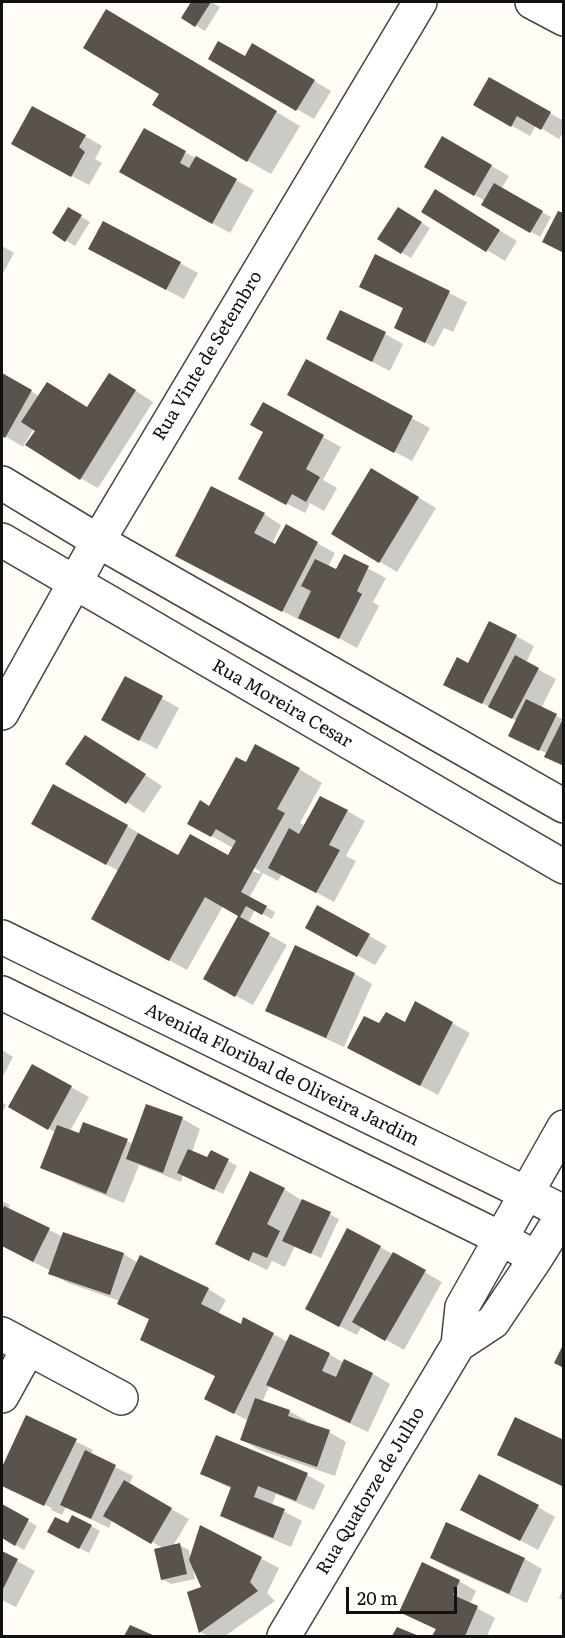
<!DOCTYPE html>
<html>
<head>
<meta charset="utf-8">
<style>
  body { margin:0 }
  #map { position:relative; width:565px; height:1638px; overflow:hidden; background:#fffdf5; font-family:Literata,serif }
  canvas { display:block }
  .frame { position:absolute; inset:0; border:3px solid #111; pointer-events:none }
  .scale { position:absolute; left:346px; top:1587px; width:111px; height:27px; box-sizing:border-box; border:3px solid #111; border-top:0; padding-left:8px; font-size:18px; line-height:21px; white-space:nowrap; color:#111; -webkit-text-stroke:4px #fff; paint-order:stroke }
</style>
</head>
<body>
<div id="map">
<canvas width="565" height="1638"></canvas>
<div class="frame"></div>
<div class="scale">20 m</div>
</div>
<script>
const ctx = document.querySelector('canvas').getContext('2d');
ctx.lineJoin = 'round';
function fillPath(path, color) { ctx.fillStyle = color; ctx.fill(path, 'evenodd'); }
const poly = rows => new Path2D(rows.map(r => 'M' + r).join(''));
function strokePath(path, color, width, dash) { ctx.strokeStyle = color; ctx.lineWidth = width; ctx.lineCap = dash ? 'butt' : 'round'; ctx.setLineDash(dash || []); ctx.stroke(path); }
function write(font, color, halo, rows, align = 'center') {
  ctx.font = font + ' Literata,serif'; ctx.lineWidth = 6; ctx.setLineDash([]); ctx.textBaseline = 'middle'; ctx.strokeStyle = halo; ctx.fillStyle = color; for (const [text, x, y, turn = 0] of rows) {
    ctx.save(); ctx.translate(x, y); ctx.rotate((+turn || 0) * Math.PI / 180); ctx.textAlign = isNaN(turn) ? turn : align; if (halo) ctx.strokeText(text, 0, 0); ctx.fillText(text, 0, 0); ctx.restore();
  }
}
fillPath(poly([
  [193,2,211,2,220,7,205,31,183,18],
  [130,25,300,126,271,174,248,161,161,93],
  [253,45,331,91,314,119,210,59,245,58],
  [489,79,564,121,564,131,559,139,536,125,530,136,475,105],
  [144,130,254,190,230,233,138,182],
  [85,136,102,146,95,159,102,163,89,185,30,154],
  [442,138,509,176,501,189,551,217,540,237,483,204,485,201,426,166],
  [453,202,517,241,505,261,423,211],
  [68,209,90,222,75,246,54,233],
  [408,214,430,228,411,258,379,239],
  [2,246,14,253,2,275],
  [375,256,467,302,453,332,444,328,434,347,405,332,404,309,361,286],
  [108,259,180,263,198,273,184,299],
  [385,334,403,344,390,371,328,339],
  [306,361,430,428,412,461,306,405],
  [2,375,39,396,88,409,127,385,153,402,98,488,80,478,37,430,34,428,23,447,2,434],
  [263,404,341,447,323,480,337,488,324,511,310,503,305,513,257,488,265,432],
  [389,480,436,508,397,572,334,534],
  [264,514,281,525,272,544,276,546,286,526,335,553,328,567,336,571,344,556,386,578,373,602,379,606,357,648,302,618,300,620,194,566],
  [516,636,534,646,526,663,556,679,541,708,564,720,564,766,546,756,548,754,519,740,517,721,445,684,469,665],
  [126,678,179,708,157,749,120,730],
  [103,747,162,786,144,813,127,802],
  [246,764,299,769,322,783,300,823,305,826,347,811,365,821,346,856,356,861,334,902,282,874,278,881,263,873,249,898,275,912,272,919,255,910,248,923,287,945,253,1005,205,979,240,916,223,906,187,970,110,928,119,871,51,834,54,786,127,826,145,837,144,838,179,857,229,858,233,848,189,823,210,808],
  [251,866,261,872,259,874,251,870],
  [318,907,387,946,375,965,324,937],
  [295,947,355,974,372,984,344,1047,285,1020,267,1010],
  [416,1003,470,1033,438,1095,367,1057,380,1025,405,1024],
  [2,1050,13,1057,2,1078],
  [33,1066,89,1097,70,1131,80,1135,127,1141,133,1144,147,1106,183,1119,200,1129,192,1152,208,1159,228,1161,237,1166,223,1194,183,1175,181,1182,139,1165,124,1203,81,1186,42,1168,56,1133,10,1107],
  [2,1102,6,1105,2,1114],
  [284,1189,301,1200,339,1219,321,1258,295,1246,285,1267,272,1261,267,1270,234,1254],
  [2,1201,10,1205,8,1209,63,1237,64,1234,124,1254,138,1263,208,1289,226,1300,218,1314,242,1326,273,1334,288,1342,329,1354,344,1363,345,1361,373,1374,390,1384,368,1432,286,1394,270,1385,262,1402,289,1411,307,1421,306,1424,329,1432,346,1442,335,1476,260,1450,242,1440,249,1421,206,1399,216,1376,150,1320,118,1304,120,1301,68,1283,50,1273,51,1271,2,1246],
  [380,1247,442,1282,404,1350,362,1326,357,1335,325,1319],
  [27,1417,93,1450,91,1455,133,1476,129,1485,189,1519,173,1546,179,1545,189,1550,191,1560,201,1527,279,1568,267,1593,275,1601,225,1636,208,1636,200,1632,203,1588,193,1569,195,1579,171,1584,162,1579,163,1548,112,1520,109,1528,66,1507,62,1515,51,1510,52,1508,12,1490,12,1491,2,1485,2,1471],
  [564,1442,564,1487,499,1454],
  [202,1474,307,1475,325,1485,314,1510,276,1494,272,1505,302,1521,291,1547,239,1525,222,1515,232,1489],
  [2,1506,37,1526,24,1550,2,1537],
  [538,1507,555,1517,538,1550,480,1519],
  [447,1524,525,1559,542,1569,527,1603,449,1568,432,1558],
  [68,1525,91,1526,100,1531,89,1553,58,1537],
  [2,1553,35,1571,16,1607,2,1600],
  [459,1581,476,1591,470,1604,495,1618,487,1636,434,1636,437,1630,401,1612],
  [564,1586,564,1601,559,1598]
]), '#0003');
fillPath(poly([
  [191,2,211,2,195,27,181,18],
  [106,9,277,111,247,162,152,105,159,94,83,48],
  [218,41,245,56,252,43,315,80,296,111,208,59],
  [489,77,551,112,541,130,517,116,511,127,473,105],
  [32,106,86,135,79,147,85,152,71,177,11,144],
  [144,128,186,151,180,163,189,168,196,156,237,179,212,224,119,172],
  [442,136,492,165,474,196,424,167],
  [494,183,543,211,530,233,481,205],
  [435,189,500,230,486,252,421,212],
  [68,207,82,215,65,242,52,233],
  [398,207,422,222,401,254,377,239],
  [558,211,564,213,564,253,542,242],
  [103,221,181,262,166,290,88,249],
  [375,254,450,291,425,343,394,328,403,308,359,287],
  [340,310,386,332,372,362,326,339],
  [306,359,413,416,394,453,287,395],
  [2,373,32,390,5,438,2,436],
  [109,373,136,390,80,480,25,445,35,431,21,422,47,382,87,407],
  [263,402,324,435,306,469,320,477,306,502,292,494,286,505,238,479,263,432,250,425],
  [371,468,419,497,379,563,331,534],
  [211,486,265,513,254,533,275,544,286,524,318,542,282,612,175,556],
  [344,554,369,566,357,591,362,594,339,639,298,618,311,591,301,586,315,559,336,569],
  [489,621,517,635,482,704,443,685,457,657,468,663],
  [515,655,539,668,512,719,488,707],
  [125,676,163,696,139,741,101,720],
  [526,699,557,714,539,751,508,736],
  [564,717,564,766,544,757],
  [85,735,146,774,126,804,65,764],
  [255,744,300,768,277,809,285,813,241,892,267,906,262,915,246,906,240,917,270,933,235,997,203,979,238,916,205,897,169,961,91,919,138,833,178,855,190,834,228,855,236,841,216,829,211,837,187,824,200,800,209,806,236,757,246,762],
  [53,784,128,825,106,865,31,824],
  [320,796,348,810,329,845,340,850,316,893,268,868,289,828,299,834],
  [317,905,370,934,357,957,305,928],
  [295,945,355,973,326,1038,265,1011],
  [415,1001,453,1022,420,1086,347,1048,364,1016,379,1023,386,1012,405,1022],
  [32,1064,72,1086,48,1130,8,1107],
  [146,1104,183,1117,163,1173,126,1159],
  [83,1122,128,1139,106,1194,40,1168,57,1125,79,1133],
  [188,1149,207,1157,211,1150,229,1159,214,1190,177,1173],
  [250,1171,285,1188,267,1224,280,1231,267,1258,253,1252,249,1261,215,1244],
  [302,1199,331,1212,311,1254,282,1241],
  [4,1206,50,1228,33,1262,2,1246,2,1211],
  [347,1228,381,1246,339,1327,305,1309],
  [63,1232,124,1253,110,1295,48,1274],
  [393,1252,426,1270,385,1341,352,1322],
  [140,1255,209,1288,201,1304,241,1324,243,1317,274,1333,234,1414,204,1399,215,1376,140,1340,149,1319,117,1304],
  [290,1334,330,1353,322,1371,336,1377,344,1359,373,1373,350,1423,266,1385],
  [564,1343,564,1368,554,1363],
  [255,1398,290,1410,288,1416,330,1430,317,1467,240,1440],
  [26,1415,77,1439,44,1506,2,1486,2,1467],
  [515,1417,564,1440,564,1487,497,1455],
  [216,1435,308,1473,296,1501,258,1486,254,1497,285,1509,273,1538,220,1516,231,1487,200,1474],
  [85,1450,116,1465,91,1519,60,1505],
  [479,1474,539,1505,520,1541,460,1510],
  [124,1480,172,1508,151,1544,103,1516],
  [2,1504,29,1519,15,1546,2,1538],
  [72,1515,92,1525,79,1549,47,1532,55,1517,68,1523],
  [446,1522,525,1558,509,1594,430,1558],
  [200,1525,262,1557,250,1582,258,1591,199,1633,187,1592,201,1587,189,1560],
  [180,1543,187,1574,161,1580,154,1549],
  [2,1551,18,1559,2,1591],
  [422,1562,460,1580,453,1595,478,1606,465,1636,432,1636,436,1629,399,1612],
  [130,1625,155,1636,124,1636],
  [397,1627,419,1636,392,1636]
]), '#5a524d');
const minor = poly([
  [532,2,564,19],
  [2,483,98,541,564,806],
  [2,540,564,867],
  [2,713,98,541,420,2],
  [2,937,564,1212],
  [2,993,500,1238,536,1258],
  [2,1334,121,1398],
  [458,1345,462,1307,564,1127],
  [2,1396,28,1349],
  [284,1636,458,1345,493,1322,536,1258,564,1213]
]);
strokePath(minor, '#444', 36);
strokePath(minor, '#fff', 33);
write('18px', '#111', '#fff', [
  ["Rua Vinte de Setembro",208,356,-59],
  ["Rua Moreira Cesar",282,704,30],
  ["Avenida Floribal de Oliveira Jardim",282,1075,26],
  ["Rua Quatorze de Julho",371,1491,-59]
]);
</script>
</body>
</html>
